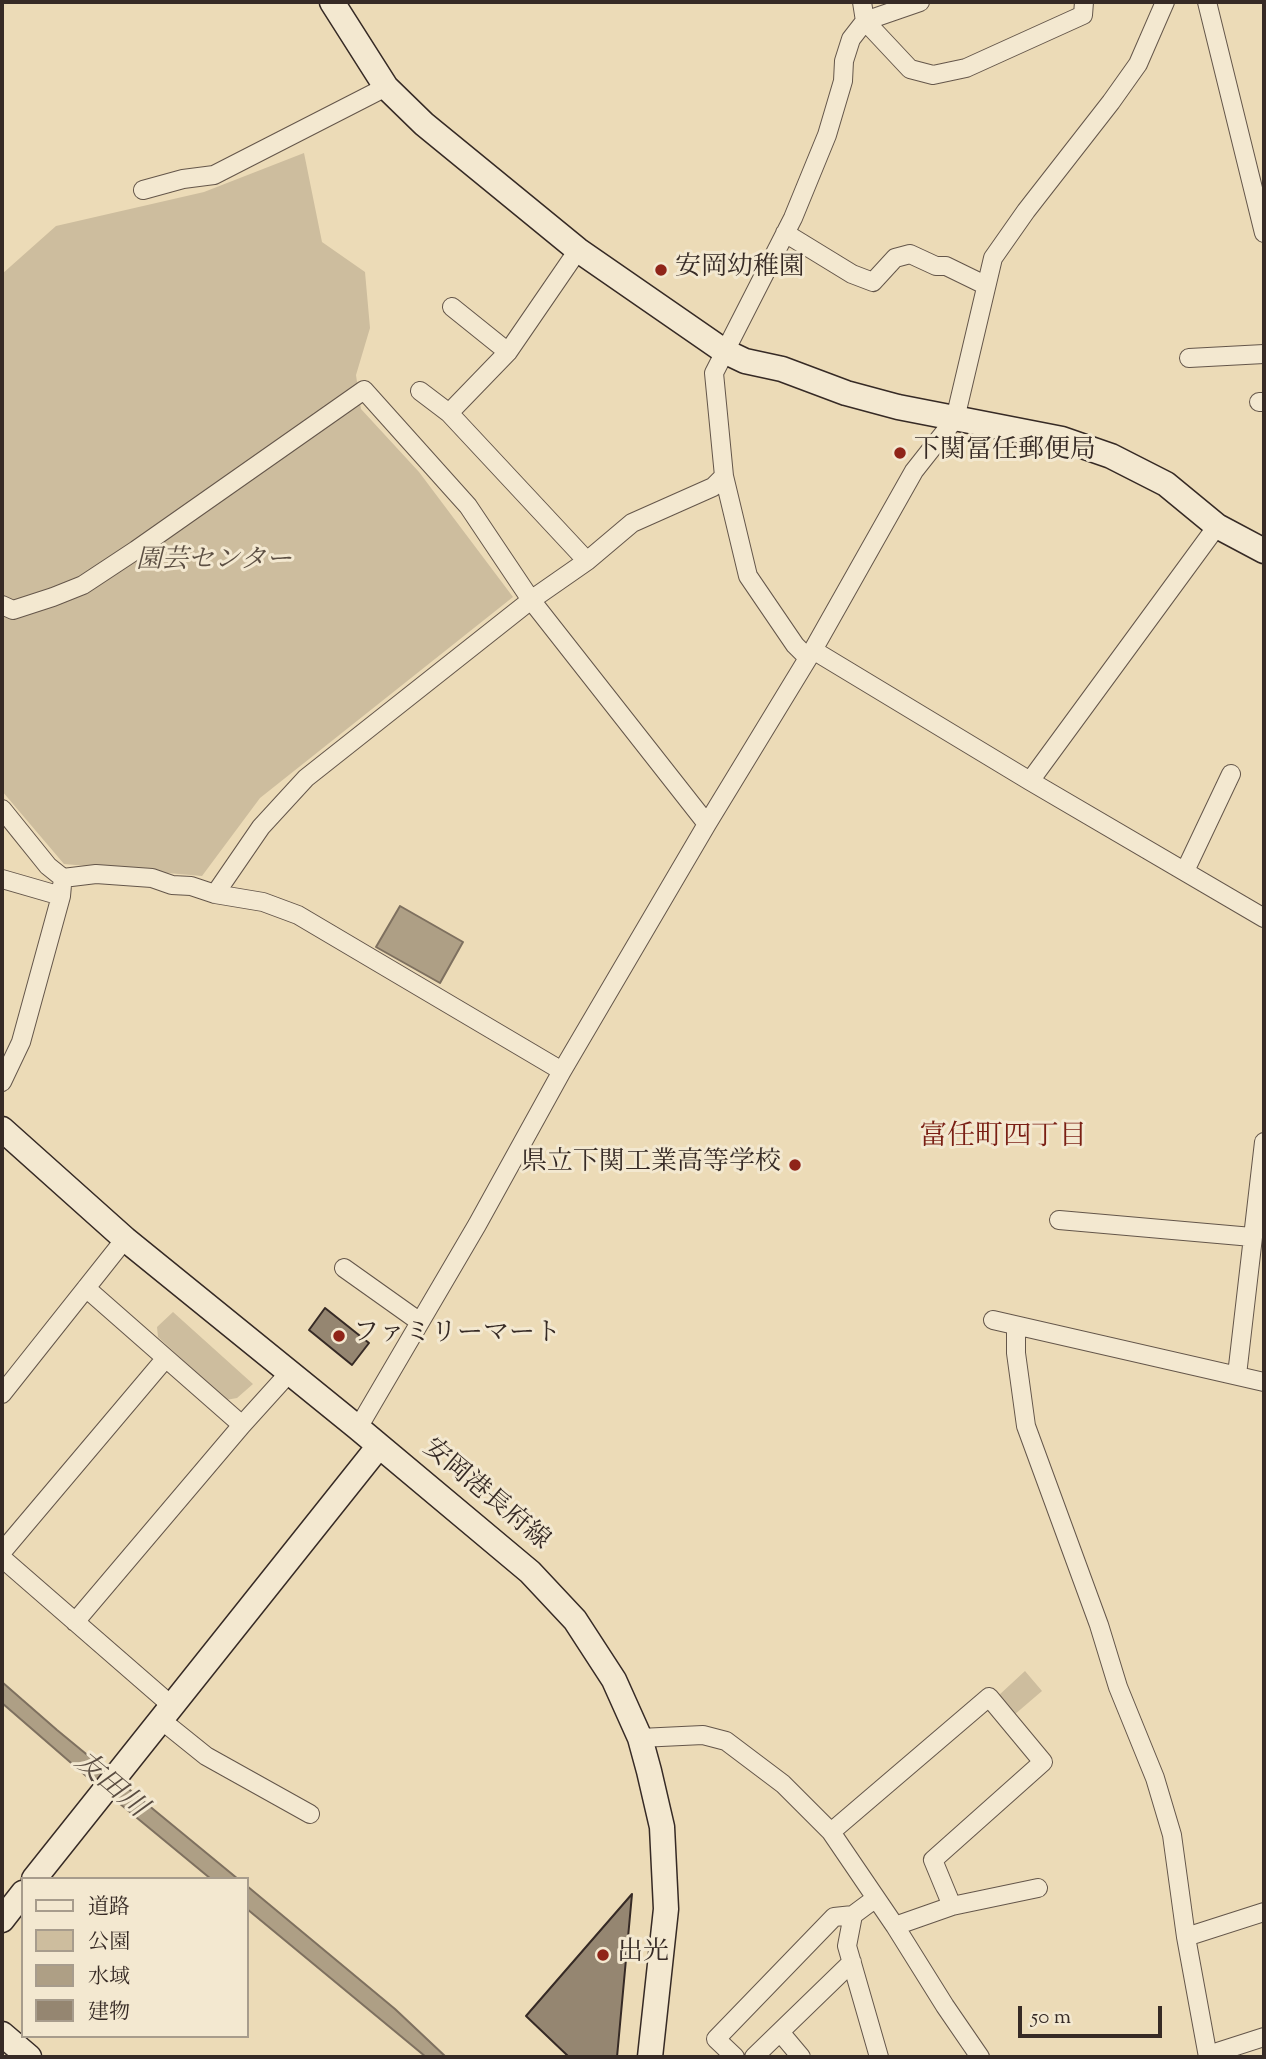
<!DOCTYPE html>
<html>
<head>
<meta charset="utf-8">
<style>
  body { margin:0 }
  #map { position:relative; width:1266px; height:2059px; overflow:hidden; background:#ecdbb7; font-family:"Sorts Mill Goudy","Noto Serif JP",serif }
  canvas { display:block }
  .frame { position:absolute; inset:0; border:4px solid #362a25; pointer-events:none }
  .legend { position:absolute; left:21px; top:1877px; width:228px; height:161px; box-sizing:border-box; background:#f3e8d0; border:2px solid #a79c8c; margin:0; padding:9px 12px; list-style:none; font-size:21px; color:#362a25 }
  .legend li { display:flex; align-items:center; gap:14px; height:35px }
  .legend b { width:35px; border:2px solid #a79c8c }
  .scale { position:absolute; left:1018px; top:2006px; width:144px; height:32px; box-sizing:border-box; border:4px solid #362a25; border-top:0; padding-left:9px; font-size:21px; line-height:24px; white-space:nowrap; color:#362a25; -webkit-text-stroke:5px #f3e8d0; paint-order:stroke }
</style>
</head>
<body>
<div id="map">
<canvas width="1266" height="2059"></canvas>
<div class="frame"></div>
<ul class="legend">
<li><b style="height:9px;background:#f3e8d0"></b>道路</li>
<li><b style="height:19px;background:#cdbd9e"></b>公園</li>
<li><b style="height:19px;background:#ae9f85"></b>水域</li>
<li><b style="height:19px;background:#958671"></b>建物</li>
</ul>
<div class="scale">50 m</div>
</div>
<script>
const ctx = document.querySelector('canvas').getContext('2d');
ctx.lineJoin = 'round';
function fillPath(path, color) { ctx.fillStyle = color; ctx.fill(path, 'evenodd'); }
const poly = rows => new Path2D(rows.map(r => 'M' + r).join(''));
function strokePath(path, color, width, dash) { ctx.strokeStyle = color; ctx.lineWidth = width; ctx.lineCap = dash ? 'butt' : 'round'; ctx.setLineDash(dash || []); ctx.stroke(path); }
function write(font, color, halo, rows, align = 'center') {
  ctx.font = font + ' "Sorts Mill Goudy","Noto Serif JP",serif'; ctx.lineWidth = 6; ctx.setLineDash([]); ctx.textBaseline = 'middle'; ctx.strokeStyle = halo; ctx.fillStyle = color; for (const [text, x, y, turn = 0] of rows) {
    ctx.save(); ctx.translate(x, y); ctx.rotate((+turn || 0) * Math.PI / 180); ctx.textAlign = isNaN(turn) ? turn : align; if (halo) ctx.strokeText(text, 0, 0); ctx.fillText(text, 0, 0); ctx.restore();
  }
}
fillPath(poly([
  [304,153,322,242,365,272,370,328,356,375,361,409,419,472,513,597,260,798,202,876,64,864,2,791,2,274,56,226,204,192],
  [173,1312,253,1384,237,1398,226,1400,158,1337,157,1327],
  [1025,1671,1042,1691,1014,1715,998,1696]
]), '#cdbd9e');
const water = poly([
  [400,906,463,942,440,983,376,947,400,906],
  [2,1682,57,1730,238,1879,211,1879,85,1775,2,1703,2,1682],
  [247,1886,395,2009,446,2057,426,2057,247,1909,247,1886]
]);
fillPath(water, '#ae9f85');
strokePath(water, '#7e705f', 2);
const building = poly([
  [325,1308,369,1343,352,1365,309,1330,325,1308],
  [632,1894,617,2057,569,2057,526,2016,632,1894]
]);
fillPath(building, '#958671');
strokePath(building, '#362a25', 2);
const street = poly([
  [920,2,865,21,910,69,933,75,966,68,1083,15,1084,2],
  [1207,2,1264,233],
  [143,190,183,179,214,175,386,87],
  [785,233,852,274,873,282,895,258,910,254,936,266,946,266,985,285],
  [452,307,508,352],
  [1189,358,1264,354],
  [420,391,449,413,587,561],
  [1259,402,1264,402],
  [449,413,508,352,578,250],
  [2,605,13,610,53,597,83,585,136,550,364,390,468,506,531,600,707,824],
  [813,650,1030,781,1264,918],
  [808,658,795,645,748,576,724,476,714,373,793,218,827,135,843,81,844,61,851,39,865,21,862,2],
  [1030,781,1217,526],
  [2,809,48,866,63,878,96,874,152,878,172,885,191,886,215,894,263,902,298,915,562,1071],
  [1185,871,1231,774],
  [2,879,61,896,62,885],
  [215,894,261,827,306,778,531,600,587,561,632,523,713,487,724,476],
  [2,1082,21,1042,61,896],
  [1059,1220,1252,1237],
  [344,1268,420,1322],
  [86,1288,242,1425],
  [993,1320,1264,1382],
  [1016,1326,1016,1353,1026,1426,1099,1625,1118,1687,1155,1778,1172,1835,1186,1937,1208,2057],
  [1237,1375,1264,1142],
  [2,1394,125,1239],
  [358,1428,477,1225,562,1071,707,824,813,650,914,471,955,419,993,258,1026,211,1111,102,1138,64,1165,2],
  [2,1552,165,1359],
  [2,1558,171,1705],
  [75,1622,242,1425,289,1373],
  [160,1719,206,1756,310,1814],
  [640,1738,703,1735,726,1741,783,1784,831,1832,895,1926,945,2006,980,2057],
  [831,1832,989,1697,1043,1762,933,1860,952,1906],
  [876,1898,853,1915,847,1946,879,2057],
  [895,1926,952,1906,1038,1888],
  [1186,1937,1264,1912],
  [780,2032,801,2057],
  [1208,2055,1264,2037],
  [735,2057,716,2039,834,1917,853,1915],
  [754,2057,852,1962]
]);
const secondary = poly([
  [332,2,386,87,424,124,578,250,724,351,745,361,782,369,846,393,898,407,1062,439,1111,456,1166,484,1217,526,1264,551],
  [2,1129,125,1239,358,1428,530,1572,575,1620,614,1680,640,1738,649,1771,662,1827,666,1909,650,2057],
  [34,1879,379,1446],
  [2,1920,23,1893],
  [2,2034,29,2057]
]);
strokePath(street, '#64564a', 20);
strokePath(secondary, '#362a25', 27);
strokePath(street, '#f3e8d0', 18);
strokePath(secondary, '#f3e8d0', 24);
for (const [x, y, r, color] of [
  [661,270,7,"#8f2418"],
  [900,453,7,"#8f2418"],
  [795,1165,7,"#8f2418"],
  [339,1336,7,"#8f2418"],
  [603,1955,7,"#8f2418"]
]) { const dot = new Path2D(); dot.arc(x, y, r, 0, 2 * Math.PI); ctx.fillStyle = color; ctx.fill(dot); strokePath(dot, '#f3e8d0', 2.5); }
write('26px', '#362a25', '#f3e8d0', [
  ["安岡幼稚園",675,270],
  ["下関冨任郵便局",914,453],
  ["県立下関工業高等学校",781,1165,"right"],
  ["ファミリーマート",353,1336],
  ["出光",617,1955]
], 'left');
write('italic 26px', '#5c4f43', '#f3e8d0', [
  ["園芸センター",214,563]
]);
write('26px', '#362a25', '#f3e8d0', [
  ["安岡港長府線",485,1496,40]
]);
write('28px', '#7a1f14', '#f3e8d0', [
  ["富任町四丁目",1003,1139]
]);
write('italic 28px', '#5a4d42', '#f3e8d0', [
  ["友田川",109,1787,40]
]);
</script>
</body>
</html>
